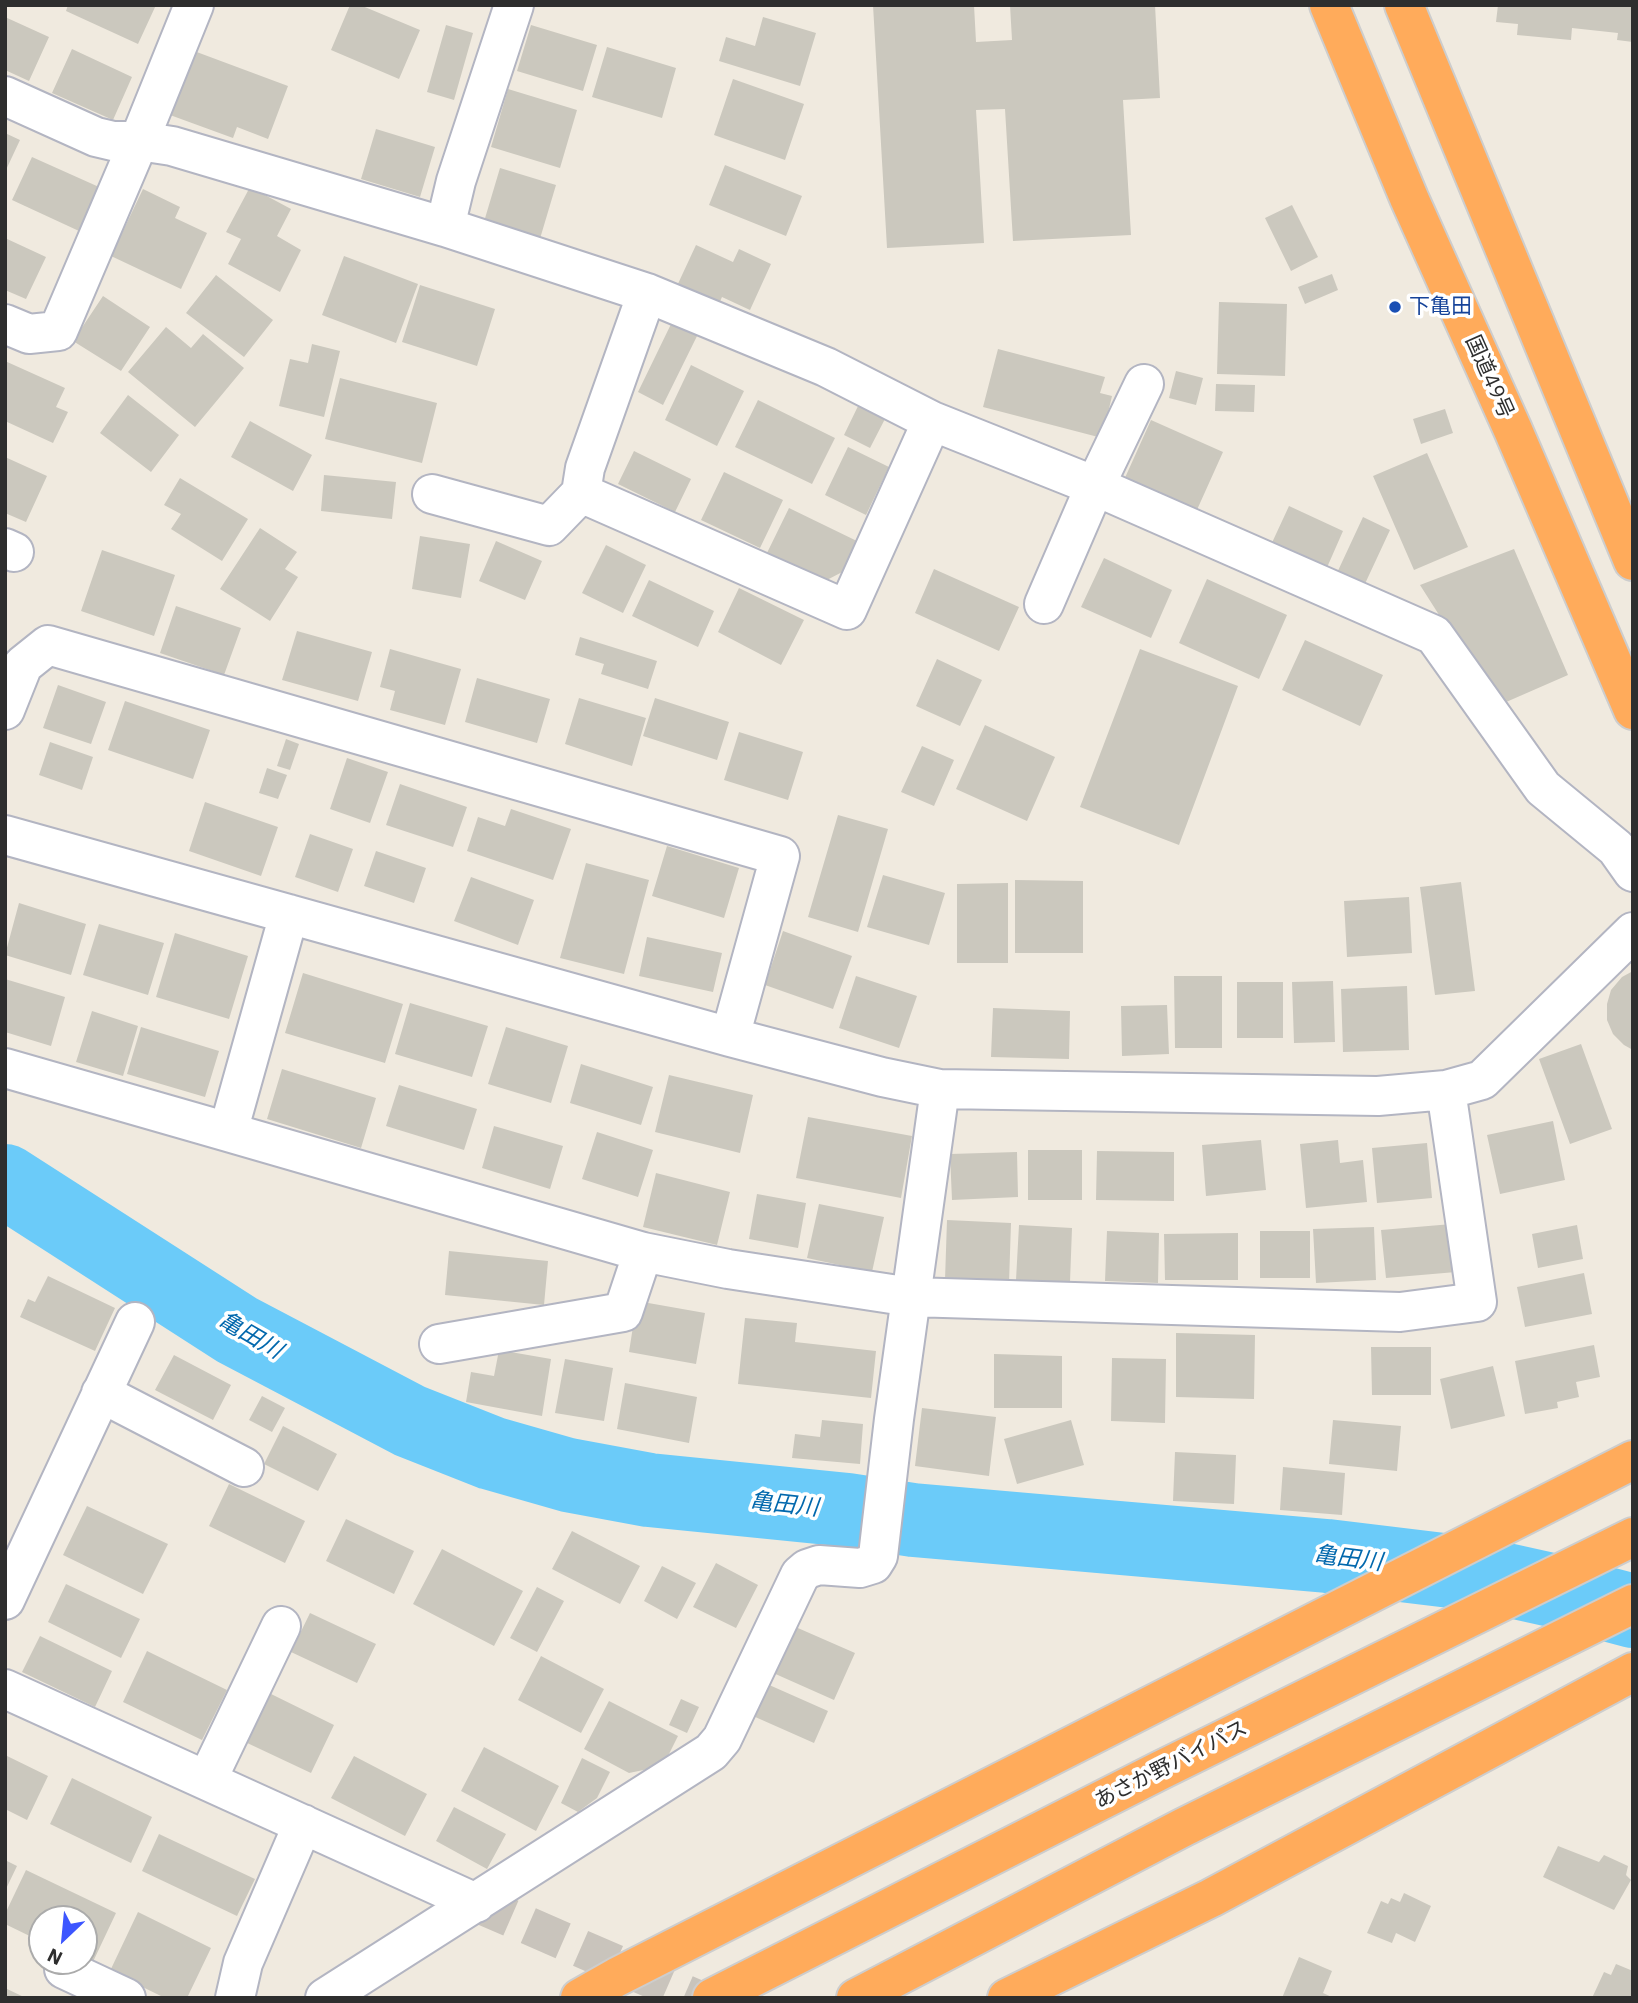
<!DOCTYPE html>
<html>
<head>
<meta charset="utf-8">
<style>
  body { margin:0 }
  #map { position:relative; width:1638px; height:2003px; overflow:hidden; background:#f0eadf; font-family:"IBM Plex Sans",sans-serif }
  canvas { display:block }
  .frame { position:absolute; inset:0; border:7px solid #2e2e2e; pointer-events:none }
  .north { position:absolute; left:28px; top:1905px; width:70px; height:70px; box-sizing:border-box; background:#fff; border:2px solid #ababab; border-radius:50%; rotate:206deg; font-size:19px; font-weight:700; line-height:28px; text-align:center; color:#2e2e2e }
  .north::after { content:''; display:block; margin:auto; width:24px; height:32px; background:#3d56ff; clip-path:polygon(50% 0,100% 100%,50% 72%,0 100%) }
</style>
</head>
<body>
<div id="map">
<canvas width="1638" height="2003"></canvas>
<div class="frame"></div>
<div class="north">N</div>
</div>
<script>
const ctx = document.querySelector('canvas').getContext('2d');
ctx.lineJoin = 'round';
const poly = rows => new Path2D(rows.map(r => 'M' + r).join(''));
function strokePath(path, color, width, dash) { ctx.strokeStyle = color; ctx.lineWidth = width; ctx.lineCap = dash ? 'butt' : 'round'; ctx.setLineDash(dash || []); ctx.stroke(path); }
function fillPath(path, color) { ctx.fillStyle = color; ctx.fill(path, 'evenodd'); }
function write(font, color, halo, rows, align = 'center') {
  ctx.font = font + ' "IBM Plex Sans","Noto Sans JP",sans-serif'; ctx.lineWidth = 7; ctx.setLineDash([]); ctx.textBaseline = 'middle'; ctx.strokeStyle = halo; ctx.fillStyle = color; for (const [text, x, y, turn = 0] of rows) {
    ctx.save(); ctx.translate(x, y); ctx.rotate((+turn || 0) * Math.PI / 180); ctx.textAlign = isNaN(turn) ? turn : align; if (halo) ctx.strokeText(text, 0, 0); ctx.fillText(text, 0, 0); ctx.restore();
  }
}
strokePath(poly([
  [5,1181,237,1330,410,1421,491,1453,568,1475,649,1490,848,1510,913,1520,1327,1556,1484,1575,1565,1593,1633,1611]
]), '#6bcbf9', 74);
fillPath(poly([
  [68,5,156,5,138,44,66,11],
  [350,5,360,5,420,30,399,79,331,50],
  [873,5,974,5,976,42,1012,40,1010,5,1155,5,1160,98,1123,100,1131,235,1013,241,1005,109,976,110,984,243,887,248],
  [1498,5,1633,5,1633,42,1617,40,1618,33,1572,28,1571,40,1517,35,1518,24,1496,22],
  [5,17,49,37,29,81,5,70],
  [763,17,816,33,800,86,719,61,726,37,755,46],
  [446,25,473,33,454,100,427,92],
  [531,25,597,45,583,91,517,71],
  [607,47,676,68,662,118,592,97],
  [72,49,132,77,113,120,52,93],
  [194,51,288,86,268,139,237,127,233,138,170,115],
  [733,79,804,104,785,160,714,135],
  [508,89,577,110,560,168,491,147],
  [376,129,435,147,420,197,361,179],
  [5,133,20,140,5,172],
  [32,157,99,187,79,231,12,200],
  [725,165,802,196,786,236,709,205],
  [500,168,556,185,539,242,483,225],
  [250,187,291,209,277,236,301,250,280,292,228,264,241,239,226,232],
  [143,189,180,207,175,218,207,233,181,289,111,256],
  [1292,205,1318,257,1291,271,1265,218],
  [5,238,46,257,26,299,5,290],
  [696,245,733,262,739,249,771,264,750,310,722,297,717,308,676,288],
  [344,256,418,284,396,343,322,315],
  [1332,274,1338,290,1305,304,1298,287],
  [216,275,273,320,244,357,186,313],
  [420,285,495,309,477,366,402,342],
  [103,296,150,327,121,371,73,341],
  [1219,302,1287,304,1285,376,1217,374],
  [673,320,699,332,663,405,638,392],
  [166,327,191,348,203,334,244,368,195,427,128,372],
  [312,344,340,351,324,417,279,406,290,359,308,363],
  [998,349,1105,377,1100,393,1112,396,1102,438,983,407],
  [5,361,65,388,56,407,68,412,53,443,5,421],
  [691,365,744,391,717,446,665,420],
  [1176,371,1203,378,1196,405,1169,398],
  [340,378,437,403,422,463,325,439],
  [1216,384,1255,385,1254,412,1215,411],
  [128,395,179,435,151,472,100,433],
  [758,400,835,438,812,484,735,447],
  [860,402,887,415,870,448,844,435],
  [1445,409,1453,433,1421,444,1413,419],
  [1151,420,1223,452,1196,512,1124,480],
  [250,421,312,455,293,491,231,457],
  [848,447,889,467,866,515,825,495],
  [634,451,691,479,675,512,618,484],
  [1427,453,1468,547,1414,570,1373,476],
  [5,457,47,476,26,522,5,513],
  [724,472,783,500,760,548,701,520],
  [324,475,396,482,392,519,321,511],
  [180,478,248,519,222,561,171,529,181,514,164,505],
  [1289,506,1343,531,1325,572,1270,547],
  [789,508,861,543,848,569,823,582,766,555],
  [1363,517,1390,530,1363,588,1336,575],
  [260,528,297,552,285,569,298,577,270,621,220,589],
  [420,536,470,544,461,598,412,589],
  [496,541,542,561,525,600,479,581],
  [606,545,646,565,623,613,582,593],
  [1514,549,1568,675,1497,706,1420,585],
  [102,550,175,575,154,636,81,611],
  [1104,558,1172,590,1151,638,1081,607],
  [934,569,1019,607,999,651,915,613],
  [1207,579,1287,615,1259,679,1179,643],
  [649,580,714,611,698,647,632,616],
  [739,588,804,620,781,665,718,632],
  [176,606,241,628,224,675,160,653],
  [297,631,372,652,358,701,282,680],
  [580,637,657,661,648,689,601,674,604,664,575,655],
  [1305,640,1383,675,1360,726,1282,690],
  [390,649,461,669,445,725,390,710,395,691,380,687],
  [1140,649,1238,686,1179,845,1080,807],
  [937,659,982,680,960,726,916,706],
  [477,678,550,699,537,743,465,722],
  [58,685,106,702,91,744,43,728],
  [579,698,646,718,632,766,565,744],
  [655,698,729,722,717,760,643,736],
  [125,701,210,730,193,779,108,750],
  [985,725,1055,757,1027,821,956,789],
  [739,732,803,752,788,800,724,780],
  [286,739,299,744,290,770,277,766],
  [50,742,93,757,82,790,39,775],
  [922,746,954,760,934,806,901,792],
  [347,758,388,772,370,823,330,809],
  [267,768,287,775,278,799,259,793],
  [400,784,467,807,453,847,386,825],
  [205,802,278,827,261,876,189,851],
  [511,809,571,829,553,880,467,851,478,817,505,826],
  [838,815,888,829,858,932,808,917],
  [310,834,353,849,338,892,295,877],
  [667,846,739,868,724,918,652,896],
  [376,851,426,868,414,903,364,886],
  [586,863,649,880,624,974,560,958],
  [883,875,945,893,929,945,867,927],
  [471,877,534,900,518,945,454,921],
  [1015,880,1083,881,1083,953,1015,953],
  [1461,882,1475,991,1435,995,1420,887],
  [1008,883,1008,963,957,963,957,884],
  [1409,897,1412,953,1347,957,1344,901],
  [19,903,86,924,71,975,5,955],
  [99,924,164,943,148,995,83,975],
  [783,931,852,956,833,1009,765,985],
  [175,933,248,956,229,1019,156,997],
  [647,937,722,953,713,992,639,976],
  [1633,971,1633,1050,1624,1045,1613,1034,1607,1020,1607,1004,1611,990,1622,977],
  [303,973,403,1004,385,1063,285,1033],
  [856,976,917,996,899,1048,839,1028],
  [1174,976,1222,976,1222,1048,1175,1048],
  [5,979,65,997,51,1046,5,1032],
  [1333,981,1335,1042,1294,1043,1292,982],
  [1237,982,1283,982,1283,1038,1237,1038],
  [1407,986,1409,1050,1343,1052,1341,989],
  [410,1003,488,1026,472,1077,395,1054],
  [1167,1005,1169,1054,1122,1056,1121,1006],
  [993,1008,1070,1011,1069,1059,991,1057],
  [92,1011,138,1026,123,1076,76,1062],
  [141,1027,219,1051,205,1097,127,1074],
  [506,1027,568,1046,551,1103,488,1084],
  [1581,1044,1612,1129,1570,1144,1539,1059],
  [581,1064,653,1087,641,1125,570,1103],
  [282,1069,376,1098,361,1148,267,1119],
  [669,1075,753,1095,740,1153,655,1132],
  [399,1085,477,1109,464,1150,386,1126],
  [808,1117,912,1136,901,1198,796,1178],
  [1553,1121,1565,1180,1500,1194,1487,1135],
  [494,1126,563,1146,550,1189,482,1168],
  [597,1132,653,1150,638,1197,582,1179],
  [1261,1140,1266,1190,1206,1196,1202,1145],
  [1338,1140,1340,1163,1363,1160,1367,1202,1306,1208,1300,1144],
  [1427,1143,1432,1198,1377,1203,1372,1148],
  [1028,1150,1082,1150,1082,1200,1028,1200],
  [1097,1151,1174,1152,1174,1201,1096,1200],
  [1017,1152,1018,1197,952,1200,950,1154],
  [656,1173,730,1192,717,1245,643,1227],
  [757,1194,806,1203,798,1248,749,1239],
  [819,1204,884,1217,872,1272,807,1258],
  [947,1220,1011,1223,1009,1283,945,1280],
  [1452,1224,1456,1272,1386,1278,1381,1230],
  [1019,1225,1072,1228,1070,1282,1016,1280],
  [1577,1225,1583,1259,1538,1268,1532,1234],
  [1374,1227,1376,1280,1316,1283,1313,1229],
  [1107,1231,1159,1233,1158,1283,1105,1281],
  [1260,1231,1310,1231,1310,1278,1260,1278],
  [1238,1233,1238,1280,1165,1280,1164,1234],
  [449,1251,548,1261,544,1305,445,1295],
  [1584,1273,1592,1314,1525,1327,1517,1287],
  [48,1276,115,1308,95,1351,20,1317,28,1299,35,1302],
  [637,1301,705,1313,696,1364,629,1352],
  [745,1318,797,1323,795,1342,876,1351,871,1398,738,1384],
  [1176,1333,1255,1335,1254,1399,1176,1397],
  [1594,1345,1600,1377,1576,1382,1579,1397,1557,1402,1558,1408,1525,1414,1515,1361],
  [1371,1347,1431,1347,1431,1395,1372,1395],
  [499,1350,551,1359,542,1416,466,1402,471,1372,494,1376],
  [994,1354,1062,1356,1062,1408,994,1408],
  [174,1355,231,1385,213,1420,155,1390],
  [1112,1358,1166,1359,1165,1423,1111,1421],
  [565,1359,613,1368,604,1421,555,1413],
  [1493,1366,1505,1416,1451,1429,1440,1379],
  [625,1383,697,1397,689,1443,617,1429],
  [262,1396,285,1408,272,1432,249,1420],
  [922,1408,996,1417,989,1476,915,1466],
  [822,1420,863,1424,860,1464,792,1458,795,1434,820,1437],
  [1071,1420,1084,1465,1017,1484,1004,1439],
  [1333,1420,1401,1426,1397,1471,1329,1464],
  [283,1426,337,1454,318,1491,264,1464],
  [1175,1452,1236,1455,1234,1504,1173,1501],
  [1283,1467,1345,1473,1342,1515,1280,1510],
  [229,1484,305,1521,285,1563,209,1526],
  [87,1506,168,1544,143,1594,63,1555],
  [346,1519,414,1551,394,1594,326,1561],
  [572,1531,640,1566,620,1604,552,1569],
  [442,1549,523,1591,494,1646,413,1604],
  [716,1563,758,1585,736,1628,693,1607],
  [662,1566,696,1583,677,1619,644,1601],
  [66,1584,140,1619,121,1658,48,1622],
  [537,1587,564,1601,537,1652,510,1638],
  [310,1613,376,1644,357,1683,291,1652],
  [791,1625,855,1653,834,1700,771,1672],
  [40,1636,112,1671,95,1707,22,1672],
  [147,1651,227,1690,202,1740,123,1702],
  [541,1656,604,1689,581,1733,518,1700],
  [767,1684,828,1711,814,1743,753,1716],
  [267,1692,334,1725,311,1773,243,1741],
  [681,1699,699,1707,687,1733,669,1725],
  [609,1701,678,1736,663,1766,629,1773,584,1749],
  [484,1747,559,1786,536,1831,461,1791],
  [5,1755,48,1776,27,1820,5,1809],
  [354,1756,427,1794,405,1836,331,1798],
  [582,1758,610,1772,597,1798,578,1812,561,1803],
  [72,1778,152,1817,131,1863,50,1824],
  [454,1807,506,1834,487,1869,436,1841],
  [159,1834,255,1879,237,1916,142,1871],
  [1558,1846,1599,1862,1604,1855,1628,1866,1626,1875,1631,1880,1614,1910,1543,1877],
  [5,1860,17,1866,5,1891],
  [26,1870,116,1913,91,1966,84,1963,84,1919,42,1919,42,1942,5,1924,5,1914],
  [1404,1893,1431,1906,1415,1942,1396,1933,1392,1943,1367,1933,1381,1901,1388,1904,1391,1898,1400,1902],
  [138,1912,211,1948,187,1998,165,1998,110,1971],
  [1299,1957,1332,1971,1323,1993,1334,1998,1282,1998],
  [1616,1964,1633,1971,1633,1998,1592,1998,1604,1972,1611,1975],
  [5,1988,26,1998,5,1998]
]), '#cbc8be');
strokePath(poly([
  [476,1903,695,1998]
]), '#c9c4bc', 38, [38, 19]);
const minor = poly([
  [5,96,96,137,113,141,139,141,172,146,445,227,647,293,826,367,932,421,1095,486,1434,635,1543,788,1616,848,1633,872],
  [445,227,456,181,514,5],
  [647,293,585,468,581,493,847,610,932,421],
  [5,324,29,334,58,331,139,141,194,5],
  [432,494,549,526,581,493],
  [5,548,14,552],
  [1044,604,1095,486,1144,384],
  [5,710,23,665,48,645,780,856,730,1037],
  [5,835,730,1037,882,1077,940,1089,1378,1096,1446,1090,1482,1080,1633,932],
  [289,914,228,1132,643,1252,728,1269,911,1297,1400,1312,1477,1302,1446,1090],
  [5,1068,228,1132],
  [439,1344,623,1312,643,1252],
  [101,1393,244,1467],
  [5,1600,135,1322],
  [5,1689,476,1903],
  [207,1780,281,1626],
  [64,1969,126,1998],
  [235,1998,243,1963,303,1824],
  [325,1998,711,1752,722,1739,800,1575,807,1569,819,1565,860,1568,873,1564,878,1556,894,1419,940,1089]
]);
const highway = poly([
  [1329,5,1409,198,1513,430,1633,710],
  [1404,5,1633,561],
  [580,1998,617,1977,1633,1460],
  [712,1998,1161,1770,1633,1537],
  [856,1998,1184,1827,1633,1604],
  [1007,1998,1211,1898,1633,1672]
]);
strokePath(minor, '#b3b5c2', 42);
strokePath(highway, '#cdcdcd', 42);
strokePath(minor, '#fff', 38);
strokePath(highway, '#ffab5b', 38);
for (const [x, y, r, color] of [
  [1395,307,7,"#1a4fb4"]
]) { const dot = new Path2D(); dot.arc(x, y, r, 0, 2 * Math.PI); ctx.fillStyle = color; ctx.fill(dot); strokePath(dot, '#fff', 2.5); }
write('21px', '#164399', '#fff', [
  ["下亀田",1409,307]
], 'left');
write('21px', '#2e2e2e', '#fff', [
  ["国道49号",1489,377,66],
  ["あさか野バイパス",1171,1765,-27]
]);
write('italic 23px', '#0268ad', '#fff', [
  ["亀田川",250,1336,30],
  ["亀田川",784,1505,6],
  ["亀田川",1348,1559,7]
]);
</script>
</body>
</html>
